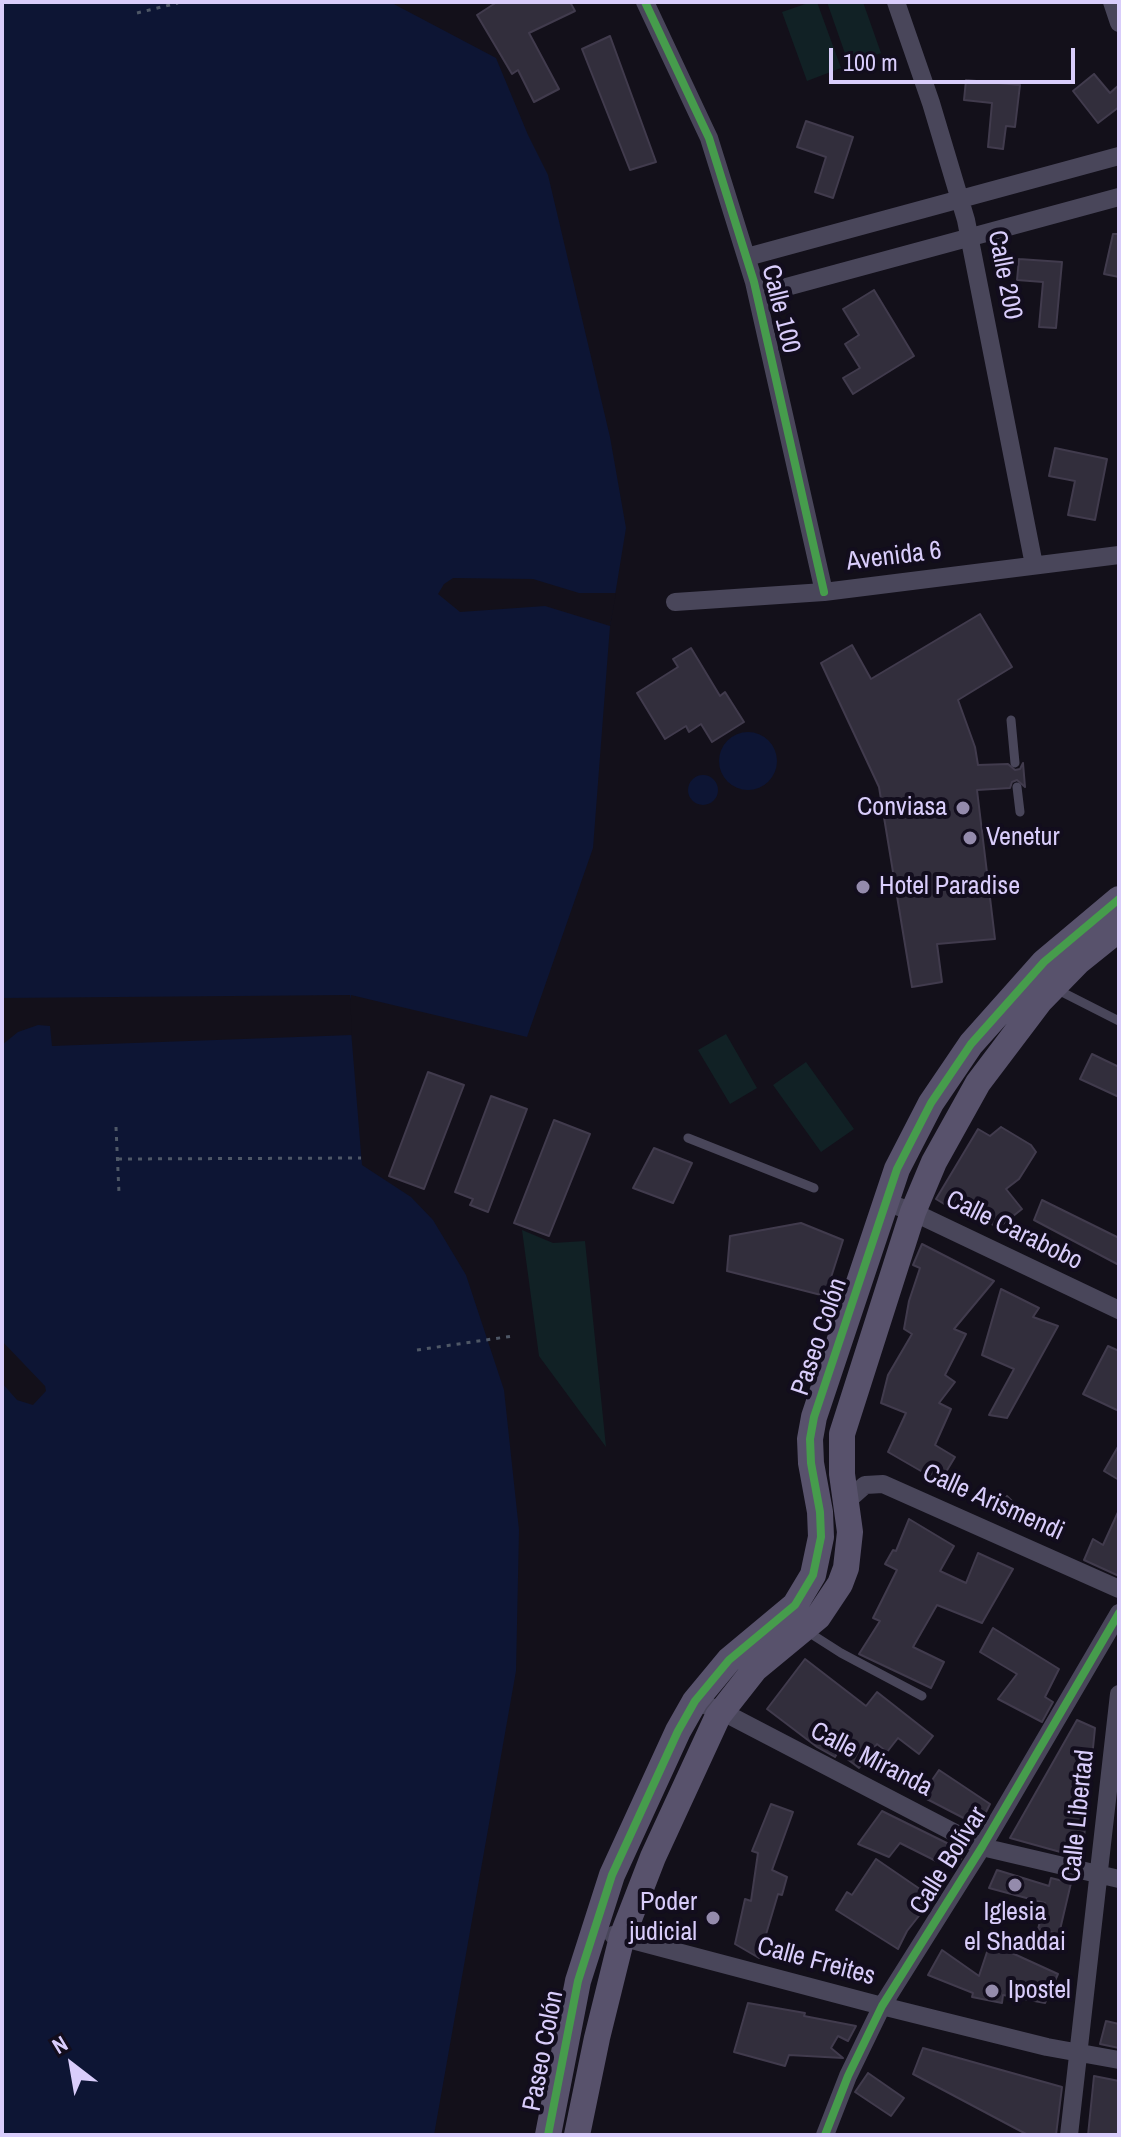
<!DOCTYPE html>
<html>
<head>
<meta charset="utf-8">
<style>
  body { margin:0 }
  #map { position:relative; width:1121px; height:2137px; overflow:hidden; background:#13101a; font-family:"Archivo Narrow",sans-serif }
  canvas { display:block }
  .frame { position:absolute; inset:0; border:4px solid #d9cdfb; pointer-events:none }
  .north { position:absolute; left:32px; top:2025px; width:80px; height:80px; -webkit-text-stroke:6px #120d1d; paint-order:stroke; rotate:329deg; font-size:22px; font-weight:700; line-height:32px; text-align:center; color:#d9cdfb }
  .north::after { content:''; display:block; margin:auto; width:28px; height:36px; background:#d9cdfb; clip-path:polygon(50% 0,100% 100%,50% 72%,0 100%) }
  .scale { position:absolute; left:829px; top:48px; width:246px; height:36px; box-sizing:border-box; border:4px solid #d9cdfb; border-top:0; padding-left:10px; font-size:24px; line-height:28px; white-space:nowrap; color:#d9cdfb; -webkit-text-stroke:6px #120d1d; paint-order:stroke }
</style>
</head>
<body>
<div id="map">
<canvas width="1121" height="2137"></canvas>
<div class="frame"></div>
<div class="north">N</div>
<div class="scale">100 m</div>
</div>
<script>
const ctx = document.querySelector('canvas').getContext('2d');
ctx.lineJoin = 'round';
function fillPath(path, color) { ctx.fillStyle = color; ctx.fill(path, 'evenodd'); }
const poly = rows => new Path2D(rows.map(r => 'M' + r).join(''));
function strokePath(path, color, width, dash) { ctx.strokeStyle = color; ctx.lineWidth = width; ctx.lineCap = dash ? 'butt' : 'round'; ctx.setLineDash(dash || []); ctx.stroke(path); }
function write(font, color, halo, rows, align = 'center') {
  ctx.font = font + ' "Archivo Narrow",sans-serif'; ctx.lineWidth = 8; ctx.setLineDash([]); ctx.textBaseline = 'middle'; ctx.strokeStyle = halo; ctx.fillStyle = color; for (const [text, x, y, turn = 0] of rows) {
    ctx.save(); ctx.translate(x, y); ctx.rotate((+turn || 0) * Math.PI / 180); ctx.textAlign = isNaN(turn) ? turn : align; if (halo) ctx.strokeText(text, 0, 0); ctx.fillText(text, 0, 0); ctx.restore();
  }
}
fillPath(poly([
  [811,2,817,2,841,68,807,81,782,12],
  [827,2,863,2,881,53,849,65],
  [726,1034,757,1088,730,1104,698,1050],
  [806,1062,854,1129,821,1152,773,1085],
  [522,1230,553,1243,585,1241,606,1447,539,1356]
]), '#112125');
fillPath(poly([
  [2,2,390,2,496,58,528,135,548,175,610,437,626,528,610,626,593,848,527,1037,351,995,349,1006,362,1165,411,1197,433,1220,466,1275,504,1390,519,1530,516,1671,434,2135,2,2135],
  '719 761a29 29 0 1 1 58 0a29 29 0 1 1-58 0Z',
  '688 790a15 15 0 1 1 30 0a15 15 0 1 1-30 0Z'
]), '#0d1534');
fillPath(poly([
  [453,578,533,579,579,593,616,593,610,626,545,606,460,612,438,594,444,584],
  [350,995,352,1035,52,1046,50,1026,38,1025,18,1032,2,1045,2,998],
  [2,1341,45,1386,46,1391,33,1405,17,1400,2,1383]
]), '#13101a');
const building = poly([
  [497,2,570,2,575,11,529,33,559,89,534,102,518,70,512,74,477,15,497,2],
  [610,36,656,162,630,170,582,49,610,36],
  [1094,74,1110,93,1119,85,1119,107,1098,123,1073,91,1094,74],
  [966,80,1020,85,1015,127,1006,126,1003,149,988,147,992,103,964,100,966,80],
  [806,121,853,137,833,198,815,192,826,157,797,147,806,121],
  [1113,234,1119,234,1119,277,1104,274,1113,234],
  [1019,259,1062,262,1056,328,1039,327,1043,282,1017,280,1019,259],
  [874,290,914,356,853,394,843,378,860,368,845,344,859,335,843,309,874,290],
  [1055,448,1107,459,1095,520,1068,515,1075,481,1049,476,1055,448],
  [980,614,1012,667,958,700,975,747,978,765,1008,764,1015,770,1020,769,1023,763,1025,787,1017,780,1012,782,1010,788,977,790,995,939,937,944,942,982,912,987,879,787,821,663,852,645,871,679,980,614],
  [691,648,720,696,725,692,744,722,712,742,701,724,689,732,686,726,665,739,637,693,678,667,673,659,691,648],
  [1092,1054,1119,1067,1119,1097,1080,1079,1092,1054],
  [428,1072,464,1085,424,1189,389,1176,428,1072],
  [491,1096,527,1109,488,1212,470,1205,473,1199,455,1192,491,1096],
  [554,1120,590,1134,549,1236,514,1223,554,1120],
  [1001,1127,1031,1145,1036,1152,1019,1179,1006,1189,1022,1209,998,1228,978,1216,972,1221,936,1199,978,1129,990,1136,1001,1127],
  [654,1148,692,1163,673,1203,633,1188,654,1148],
  [1042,1200,1119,1238,1119,1265,1034,1220,1042,1200],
  [801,1223,843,1240,825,1296,727,1271,730,1236,801,1223],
  [922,1244,994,1281,954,1329,966,1334,945,1375,955,1382,939,1403,951,1409,935,1445,955,1457,940,1482,888,1452,906,1413,881,1403,888,1375,912,1334,904,1329,909,1301,920,1268,913,1265,922,1244],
  [1001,1289,1039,1308,1033,1317,1058,1326,1007,1418,989,1415,1014,1369,982,1355,1001,1289],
  [1108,1346,1119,1351,1119,1411,1083,1394,1108,1346],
  [1119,1445,1119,1480,1104,1471,1119,1445],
  [1007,1496,1020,1509,1012,1522,995,1513,1007,1496],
  [1119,1510,1119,1576,1084,1560,1093,1539,1103,1545,1119,1510],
  [909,1519,954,1546,940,1571,966,1583,978,1553,1013,1569,982,1623,937,1605,913,1647,944,1662,931,1688,859,1654,880,1621,873,1618,897,1570,885,1564,893,1550,896,1551,909,1519],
  [993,1628,1059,1669,1045,1697,1053,1702,1042,1722,998,1699,1017,1674,980,1652,993,1628],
  [805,1659,866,1706,877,1692,933,1736,919,1754,898,1738,887,1752,877,1744,859,1768,838,1752,835,1757,817,1747,767,1709,805,1659],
  [1077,1720,1095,1728,1082,1858,1010,1838,1077,1720],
  [939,1770,990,1804,979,1826,921,1796,939,1770],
  [771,1804,793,1812,772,1870,787,1877,782,1895,778,1894,759,1958,735,1944,745,1899,751,1901,758,1853,752,1851,771,1804],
  [882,1811,965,1852,954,1870,900,1843,889,1857,858,1844,882,1811],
  [876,1859,933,1898,907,1931,898,1949,836,1910,847,1892,852,1895,876,1859],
  [997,1870,1049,1886,1051,1878,1071,1883,1059,1934,1038,1929,1045,1903,989,1888,997,1870],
  [990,1943,1058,1974,1045,2003,1003,1995,1002,2003,972,1997,973,1993,928,1975,942,1950,979,1976,990,1943],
  [748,2003,805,2013,804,2016,856,2026,848,2041,838,2036,831,2048,843,2058,789,2055,785,2066,734,2052,748,2003],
  [1106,2021,1119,2024,1119,2048,1100,2044,1106,2021],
  [923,2048,1062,2087,1056,2135,1028,2135,913,2074,923,2048],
  [868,2073,904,2098,891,2116,855,2092,868,2073],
  [1094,2076,1119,2081,1119,2135,1088,2135,1094,2076]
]);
fillPath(building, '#322e3c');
strokePath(building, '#413b4d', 2);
strokePath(poly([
  [137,13,178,3],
  [116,1127,119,1193],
  [118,1159,361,1158],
  [417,1350,513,1336]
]), '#4e5766', 3, [4, 6]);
strokePath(poly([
  [1011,720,1015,763],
  [1017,787,1020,812],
  [1056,989,1119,1021],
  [688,1138,814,1188],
  [805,1630,841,1653,922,1696]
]), '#49465a', 9);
strokePath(poly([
  [645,2,709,138,754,282,824,592],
  [896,2,931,103,966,220,1034,565],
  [1112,2,1119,23],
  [747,257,1119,156],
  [757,295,1119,197],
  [675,602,824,592,1119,555],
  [886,1202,913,1212,1119,1310],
  [847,1501,865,1485,883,1484,1119,1589],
  [695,1701,721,1711,982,1847,1119,1879],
  [613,1935,882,2006,1047,2047,1119,2060],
  [825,2135,848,2076,882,2006,982,1847,1119,1613],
  [1069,2135,1119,1694]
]), '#49465a', 18);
strokePath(poly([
  [548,2135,578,1981,612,1875,678,1731,695,1701,729,1660,795,1605,813,1575,821,1537,820,1512,811,1463,810,1439,814,1417,897,1169,931,1103,971,1044,1044,962,1119,899],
  [577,2135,597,2038,622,1937,653,1857,718,1716,755,1669,818,1617,840,1584,846,1568,850,1532,842,1474,842,1434,913,1212,934,1162,978,1083,1040,1001,1079,961,1119,929]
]), '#58526c', 26);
strokePath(poly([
  [645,2,709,138,754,282,824,592],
  [548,2135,578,1981,612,1875,678,1731,695,1701,729,1660,795,1605,813,1575,821,1537,820,1512,811,1463,810,1439,814,1417,897,1169,931,1103,971,1044,1044,962,1119,899],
  [825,2135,848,2076,882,2006,982,1847,1119,1613]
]), '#469c4c', 8);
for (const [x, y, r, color] of [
  [963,808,8,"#948bac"],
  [970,838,8,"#948bac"],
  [863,887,8,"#948bac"],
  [1015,1885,8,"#948bac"],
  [713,1918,8,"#948bac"],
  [992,1991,8,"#948bac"]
]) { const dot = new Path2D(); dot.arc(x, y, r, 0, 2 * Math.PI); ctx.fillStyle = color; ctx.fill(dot); strokePath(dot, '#120d1d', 3); }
write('26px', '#d9cdfb', '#120d1d', [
  ["Calle 200",1004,275,79],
  ["Calle 100",780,309,76],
  ["Avenida 6",894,557,-7],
  ["Calle Carabobo",1014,1231,26],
  ["Paseo Colón",820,1337,-71],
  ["Calle Arismendi",993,1503,24],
  ["Calle Miranda",871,1760,27],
  ["Calle Libertad",1079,1816,-84],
  ["Calle Bolívar",949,1861,-58],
  ["Calle Freites",816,1962,15],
  ["Paseo Colón",544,2051,-79]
]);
write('26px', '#d9cdfb', '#120d1d', [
  ["Conviasa",947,808,"right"],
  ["Venetur",986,838],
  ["Hotel Paradise",879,887],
  ["Poder",697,1903,"right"],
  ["judicial",697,1933,"right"],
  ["Iglesia",1015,1913,"center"],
  ["el Shaddai",1015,1943,"center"],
  ["Ipostel",1008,1991]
], 'left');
</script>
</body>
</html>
